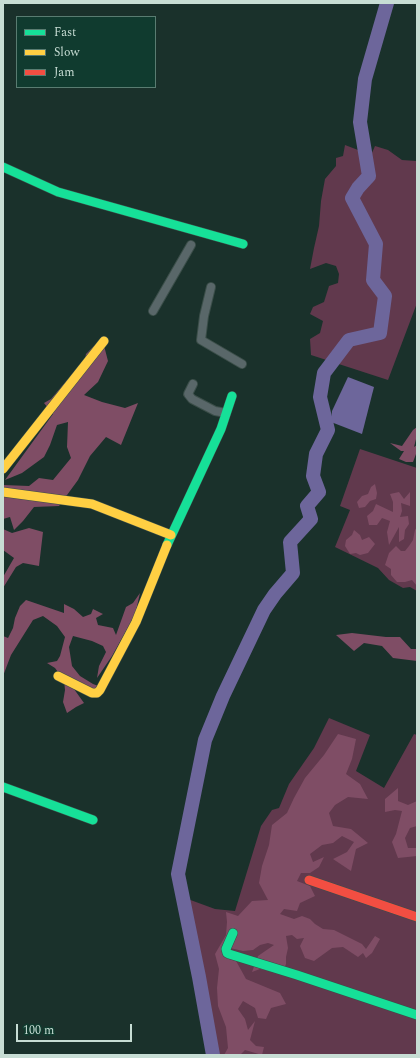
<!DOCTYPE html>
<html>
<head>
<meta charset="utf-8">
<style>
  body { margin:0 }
  #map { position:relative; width:420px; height:1058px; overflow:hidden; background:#1a312b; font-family:Spectral,serif }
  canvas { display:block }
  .frame { position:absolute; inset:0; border:4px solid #c7ddd4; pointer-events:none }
  .legend { position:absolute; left:16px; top:16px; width:140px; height:72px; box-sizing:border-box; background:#103b2f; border:1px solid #597c71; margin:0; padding:5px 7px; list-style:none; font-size:12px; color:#c7ddd4 }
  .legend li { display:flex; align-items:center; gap:8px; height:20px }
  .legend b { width:20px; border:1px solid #597c71 }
  .scale { position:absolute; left:16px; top:1024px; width:116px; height:18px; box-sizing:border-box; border:2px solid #c7ddd4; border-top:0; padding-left:5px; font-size:12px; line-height:14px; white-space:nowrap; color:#c7ddd4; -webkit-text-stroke:3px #103b2f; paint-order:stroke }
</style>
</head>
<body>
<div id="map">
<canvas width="420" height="1058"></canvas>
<div class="frame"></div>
<ul class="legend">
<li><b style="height:5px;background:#16e098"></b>Fast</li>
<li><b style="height:5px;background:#ffcf43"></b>Slow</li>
<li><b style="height:5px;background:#f24e42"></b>Jam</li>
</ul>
<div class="scale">100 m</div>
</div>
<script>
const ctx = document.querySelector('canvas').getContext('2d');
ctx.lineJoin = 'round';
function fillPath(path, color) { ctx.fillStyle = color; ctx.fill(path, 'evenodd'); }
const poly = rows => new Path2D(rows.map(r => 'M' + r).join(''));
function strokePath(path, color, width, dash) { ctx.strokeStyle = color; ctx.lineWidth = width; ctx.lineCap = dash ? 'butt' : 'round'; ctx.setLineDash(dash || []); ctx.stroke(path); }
fillPath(poly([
  [345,145,371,155,375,146,388,150,402,160,416,161,417,159,417,290,416,294,417,303,388,380,311,355,310,339,320,333,323,321,310,314,313,307,324,302,329,286,338,283,339,274,336,266,326,263,310,269,314,248,319,226,321,201,325,179,336,166,336,158,343,156],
  [360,449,417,468,417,591,410,587,403,588,389,580,378,568,335,547,350,510,340,506],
  [329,718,370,735,356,771,384,788,414,734,417,735,417,1055,216,1055,185,898,215,909,235,911,261,826,272,810,279,808,289,784,314,748]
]), '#61394d');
fillPath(poly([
  [102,338,108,361,98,382,84,395,102,402,125,408,138,403,121,445,106,437,90,456,78,480,59,506,34,507,23,521,14,530,10,517,3,519,3,485,29,486,39,478,53,480,71,458,67,447,68,422,57,425,50,445,44,457,22,473,5,480,53,414,44,403,51,399,85,359,86,354],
  [417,427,417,435,414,447,417,445,417,455,416,454,413,462,406,462,399,459,404,451,401,451,390,443,402,446,413,430],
  [375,484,377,493,376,499,370,501,365,507,359,508,357,502,362,496,368,494,371,487],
  [399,492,404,499,410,492,410,506,401,503,402,511,400,517,408,516,409,524,405,530,404,539,399,542,399,527,389,545,387,532,390,521,382,518,377,525,369,525,367,516,373,511,376,504,393,512,393,502,390,494],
  [417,527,417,586,412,580,405,582,397,582,391,575,391,569,385,565,389,553,396,546,401,551,405,551,409,546,413,540,415,530],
  [29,528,43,532,39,566,23,563,16,567,3,588,3,577,14,558,3,550,3,529,12,533],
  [354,530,360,535,362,540,369,537,375,544,368,553,360,555,356,553,350,554,345,546,346,540,352,535],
  [140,593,135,615,112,656,97,678,99,666,106,652,103,646,92,641,73,636,69,647,72,666,80,676,93,684,101,687,89,692,69,682,84,703,76,707,67,713,63,702,65,690,64,680,55,668,47,663,57,661,60,656,65,637,57,626,43,616,33,620,11,655,3,676,3,636,8,638,13,628,15,618,20,606,26,600,64,613,64,604,74,609,83,617,91,614,93,609,103,614,96,618,98,625,113,628,116,635,126,607,133,603],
  [352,633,386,637,400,637,411,649,417,649,417,661,393,658,382,646,364,643,354,651,336,635],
  [338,734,356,739,352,759,346,774,360,784,368,799,348,797,335,805,329,813,333,826,351,829,368,843,356,849,351,871,333,859,347,852,354,842,342,836,333,843,322,845,310,854,313,862,324,857,319,867,310,873,301,873,297,881,310,886,315,896,300,903,297,911,284,909,280,914,294,919,302,916,310,919,315,924,323,929,334,930,362,944,366,949,375,936,380,939,372,953,366,958,363,953,358,957,343,947,332,948,314,961,305,958,300,946,304,938,297,939,292,935,286,936,288,948,286,957,286,964,282,974,260,969,252,972,258,956,274,945,268,943,260,945,253,950,243,951,230,948,235,959,246,979,280,993,286,1004,271,1008,266,1019,258,1018,255,1008,243,1001,238,1009,245,1019,248,1030,255,1021,250,1040,256,1046,264,1047,262,1055,245,1050,240,1055,224,1055,228,1048,226,1027,218,1006,217,988,219,969,215,954,226,935,227,922,226,912,238,916,252,901,268,900,259,883,262,866,269,845,272,825,287,813,294,798,305,778,324,755],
  [398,788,398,801,408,805,417,801,417,826,410,828,405,838,408,848,417,848,417,856,398,858,392,842,396,834,402,811,395,810,385,812,385,799]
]), '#7f4d65');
fillPath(poly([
  [348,377,374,387,362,434,331,422,332,411]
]), '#6d669b');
strokePath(poly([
  [213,1055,199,977,178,874,205,740,223,696,264,610,275,594,293,573,290,542,311,519,307,506,319,492,313,476,316,454,328,430,320,397,324,373,349,340,380,333,385,296,373,280,376,244,352,198,358,188,369,176,360,122,365,79,387,3]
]), '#6d669b', 14);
const street = poly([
  [211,287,204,316,201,340,242,364],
  [153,311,191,245],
  [193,384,188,394,192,399,215,411,226,413]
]);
const fast = poly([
  [3,167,58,192,243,244],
  [167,545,221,429,232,396],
  [3,787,93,820],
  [233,933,226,949,227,953,229,954,297,975,417,1015]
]);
const slow = poly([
  [3,469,104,341],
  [3,492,92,504,171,535],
  [58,676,92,693,97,693,100,690,136,622,167,545]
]);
const jam = poly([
  [309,880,417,917]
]);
strokePath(street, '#3b4e49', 10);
strokePath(fast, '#3b4e49', 10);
strokePath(slow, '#3b4e49', 10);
strokePath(jam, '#3b4e49', 10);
strokePath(street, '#596769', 8);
strokePath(fast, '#16e098', 9);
strokePath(slow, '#ffcf43', 9);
strokePath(jam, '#f24e42', 9);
</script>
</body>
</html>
